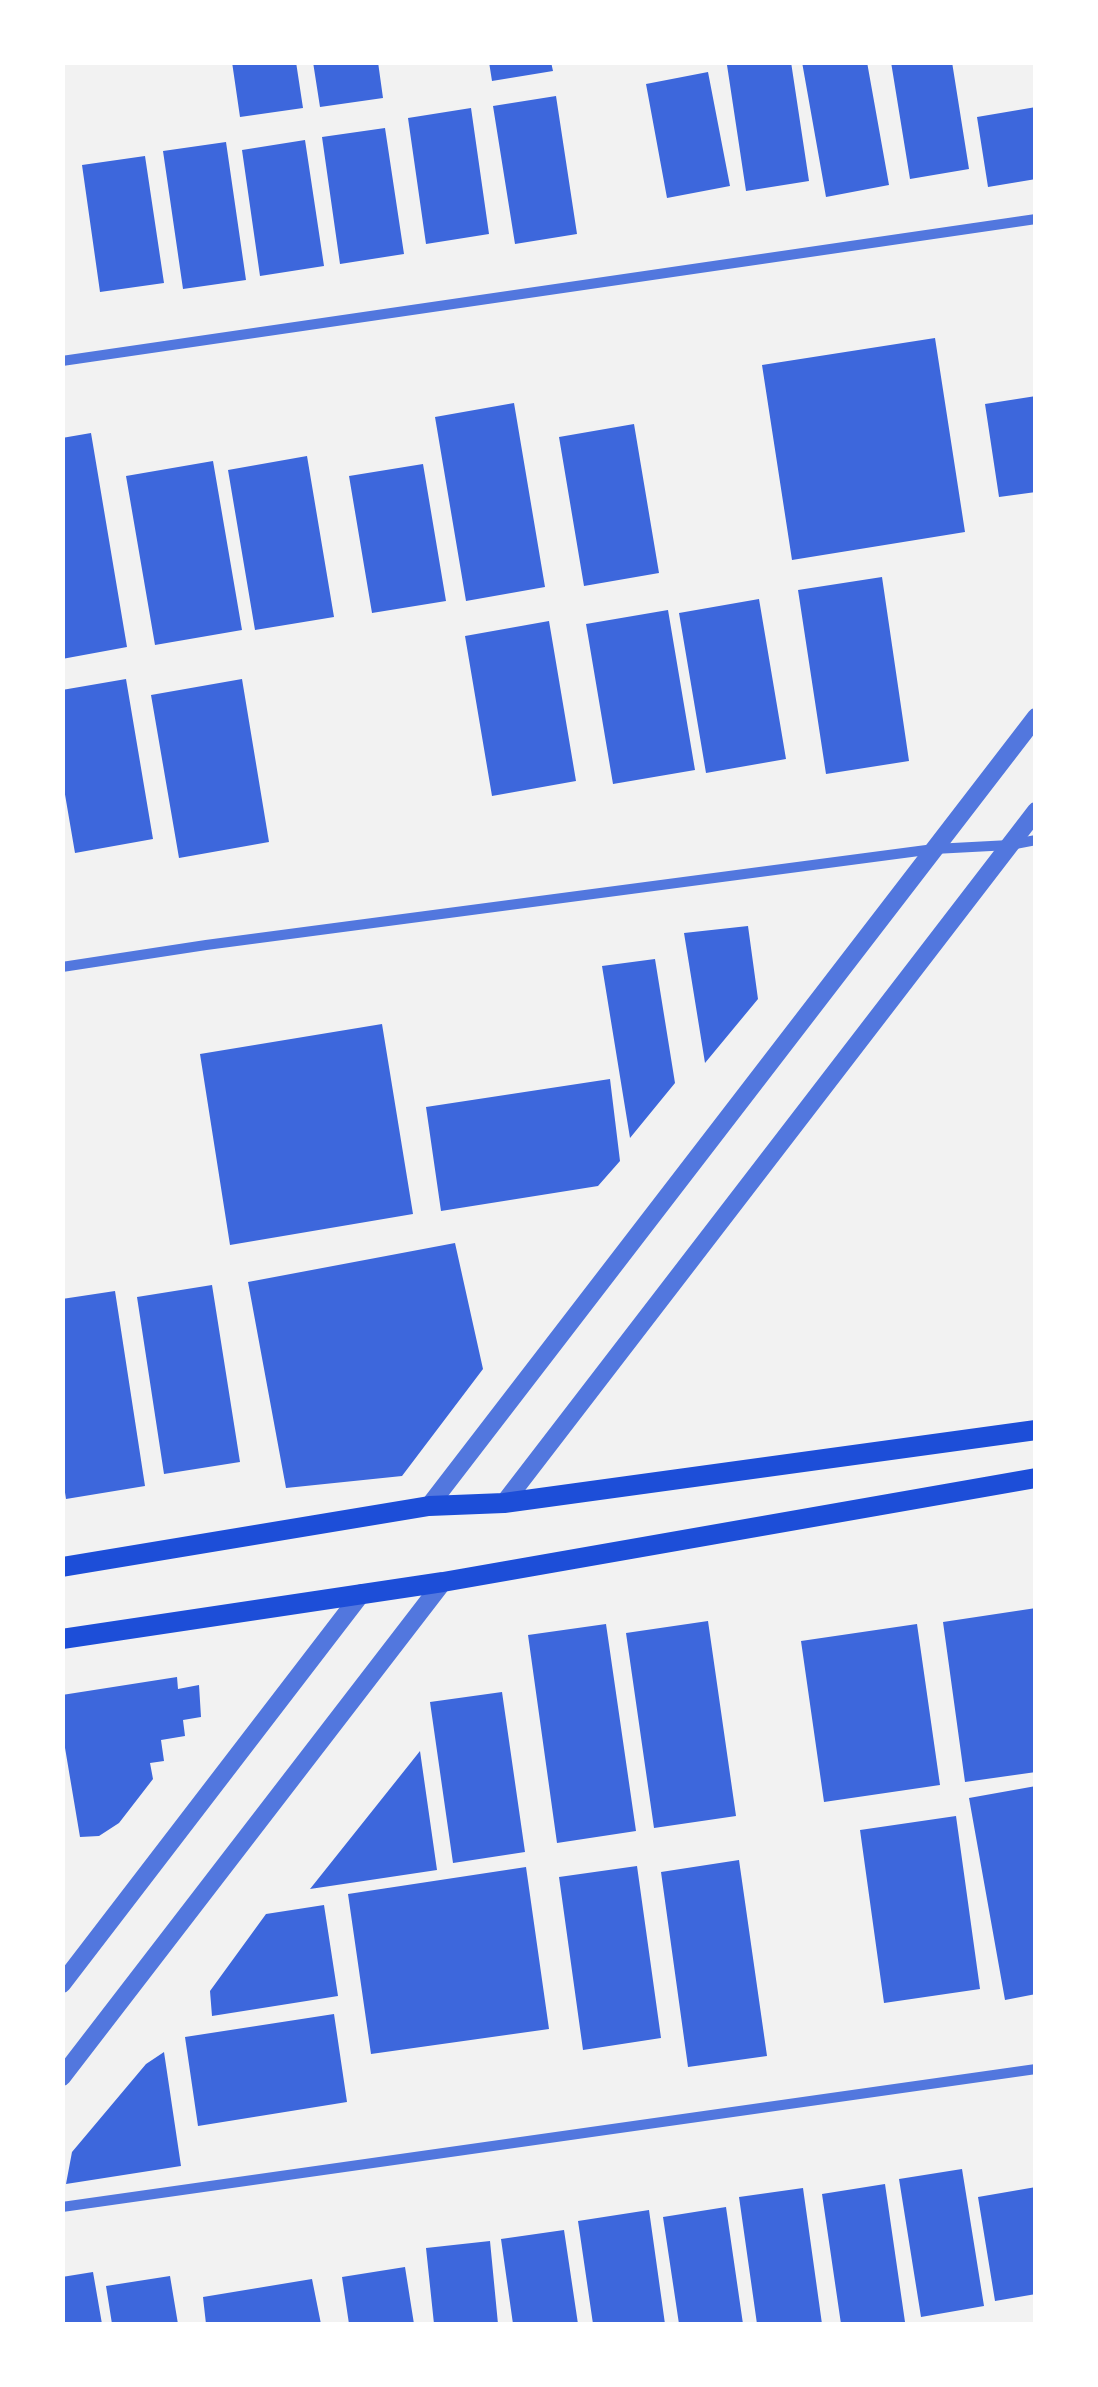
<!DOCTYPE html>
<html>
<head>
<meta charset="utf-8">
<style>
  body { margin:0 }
  #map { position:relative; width:1098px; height:2387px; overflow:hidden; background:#f2f2f2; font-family:"PT Sans",sans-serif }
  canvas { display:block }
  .frame { position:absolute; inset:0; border:65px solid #fff; pointer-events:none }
</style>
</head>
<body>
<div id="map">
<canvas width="1098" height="2387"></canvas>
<div class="frame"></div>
</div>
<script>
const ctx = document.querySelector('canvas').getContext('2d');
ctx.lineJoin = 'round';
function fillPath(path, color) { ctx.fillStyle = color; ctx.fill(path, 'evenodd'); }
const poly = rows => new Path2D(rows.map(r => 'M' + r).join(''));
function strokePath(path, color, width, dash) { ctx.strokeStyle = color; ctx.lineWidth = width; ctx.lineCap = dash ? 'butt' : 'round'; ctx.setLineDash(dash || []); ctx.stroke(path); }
fillPath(poly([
  [232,62,296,62,303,108,240,117],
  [313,62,378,62,383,98,320,107],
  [489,62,551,62,553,71,492,81],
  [741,62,791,62,809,181,746,191,727,65],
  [802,62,867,62,889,185,826,197],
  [891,62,952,62,969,169,910,179],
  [708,72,730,186,667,198,646,84],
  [556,96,577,234,515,244,493,106],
  [1036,107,1036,179,988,187,977,117],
  [471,108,489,234,426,244,408,118],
  [385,128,404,254,340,264,322,137],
  [305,140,324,266,260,276,242,150],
  [226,142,246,280,183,289,163,151],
  [145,156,164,283,100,292,82,165],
  [935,338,965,532,792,560,762,365],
  [1036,396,1036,492,999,497,985,404],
  [514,403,545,587,466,601,435,417],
  [634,424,659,573,584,586,559,437],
  [91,433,127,647,62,659,62,438],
  [307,456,334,617,255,630,228,470],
  [213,461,242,630,155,645,126,476],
  [423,464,446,601,372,613,349,476],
  [882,577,909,761,826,774,798,590],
  [759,599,786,759,706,773,679,613],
  [668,610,695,770,613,784,586,624],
  [549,621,576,781,492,796,465,636],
  [126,679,153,839,75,853,62,777,62,690],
  [242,679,269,842,179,858,151,695],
  [748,926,758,999,705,1063,684,933],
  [655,959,675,1083,630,1138,602,966],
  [382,1024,413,1214,230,1245,200,1054],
  [610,1079,620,1161,598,1186,441,1211,426,1107],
  [455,1243,483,1369,402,1476,286,1488,248,1282],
  [212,1285,240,1462,164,1474,137,1297],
  [115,1291,145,1486,66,1499,62,1473,62,1299],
  [1036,1608,1036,1772,965,1782,943,1622],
  [708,1621,736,1816,654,1828,626,1633],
  [606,1624,636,1831,557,1843,528,1635],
  [917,1624,940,1785,824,1802,801,1641],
  [177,1677,178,1689,199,1685,201,1717,183,1720,185,1736,161,1740,164,1761,150,1763,153,1779,119,1823,99,1836,80,1837,62,1730,62,1695],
  [502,1692,525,1852,453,1863,430,1702],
  [420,1751,437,1870,310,1889],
  [1036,1786,1036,1994,1005,2000,969,1798],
  [956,1816,980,1989,884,2003,860,1830],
  [739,1860,767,2056,688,2067,661,1872],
  [637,1866,661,2038,583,2050,559,1877],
  [526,1867,549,2029,371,2054,348,1894],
  [324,1905,338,1996,212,2016,210,1991,266,1914],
  [334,2014,347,2102,198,2126,185,2037],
  [164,2052,181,2166,66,2184,72,2152,146,2064],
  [962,2169,984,2306,921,2317,899,2179],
  [885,2184,905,2322,841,2324,822,2194],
  [1036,2187,1036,2294,995,2301,978,2197],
  [803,2188,822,2324,757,2324,739,2197],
  [726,2207,743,2324,679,2324,663,2217],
  [649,2210,665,2324,593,2324,578,2221],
  [564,2230,578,2324,513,2324,501,2239],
  [490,2241,498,2324,434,2324,426,2248],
  [405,2267,414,2324,349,2324,342,2277],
  [93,2272,102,2324,62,2324,62,2277],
  [170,2276,178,2324,112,2324,106,2286],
  [312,2279,321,2324,206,2324,203,2297]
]), '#3d67dc');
strokePath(poly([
  [62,361,1036,219],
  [62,967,206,945,934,849,1010,845,1036,840],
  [62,2207,1036,2069]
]), '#5277de', 10);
strokePath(poly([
  [504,1503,1036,811],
  [429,1506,1036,717],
  [62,1984,362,1593],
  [62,2077,443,1582]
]), '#5277de', 18);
strokePath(poly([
  [62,1567,429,1506,504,1503,1036,1430],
  [62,1639,443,1582,1036,1478]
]), '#1d4ed8', 20);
</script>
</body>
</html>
